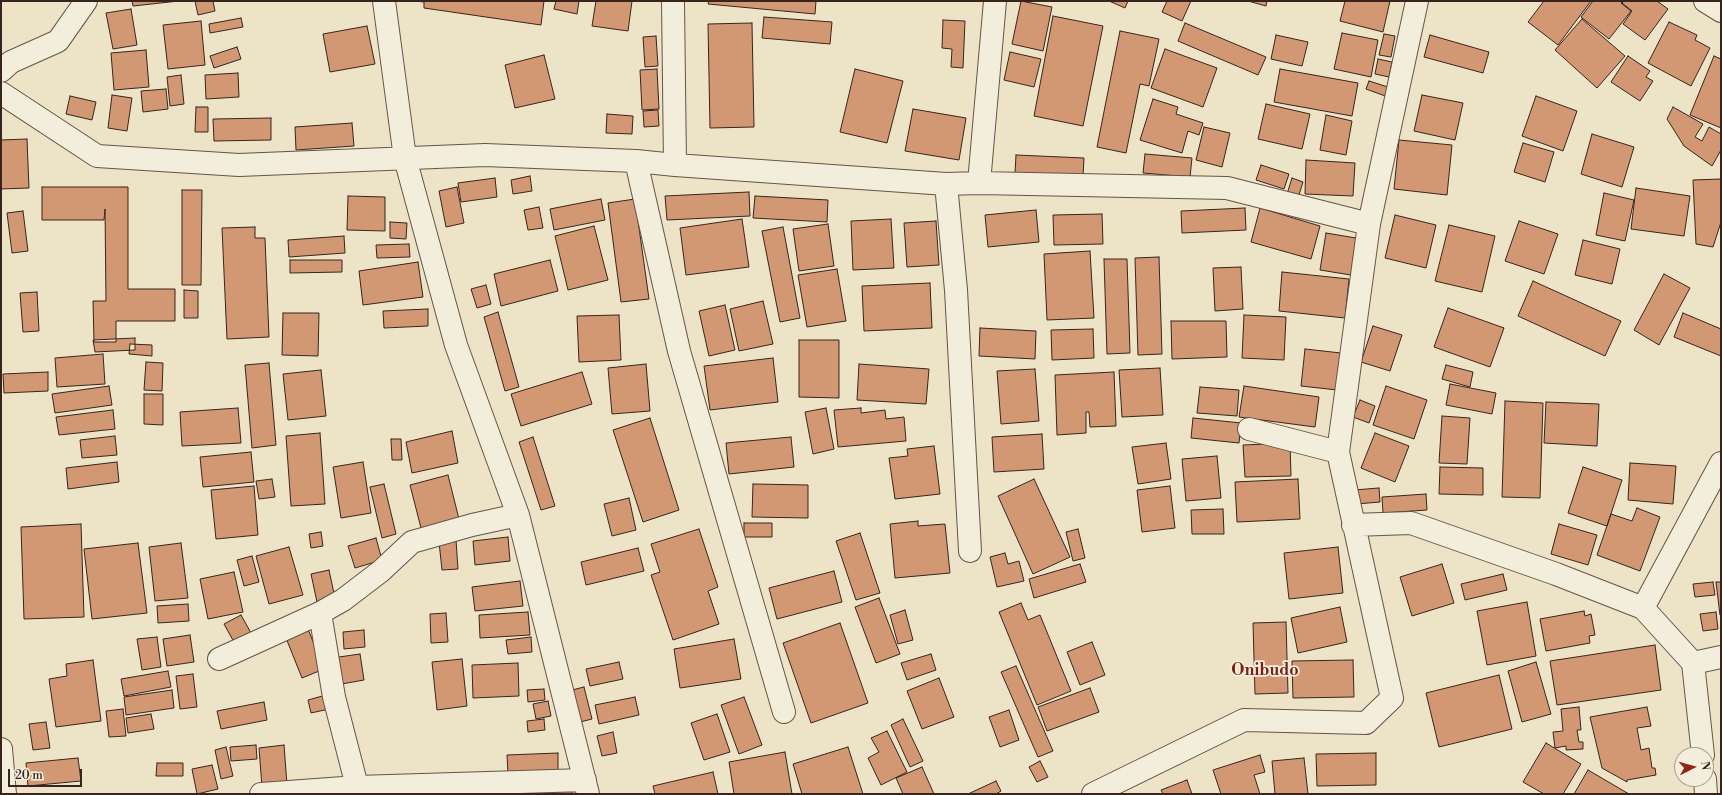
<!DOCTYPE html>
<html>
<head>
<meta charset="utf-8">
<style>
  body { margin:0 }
  #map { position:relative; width:1722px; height:795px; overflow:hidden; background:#ede4c7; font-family:"Libre Bodoni",serif }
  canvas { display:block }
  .frame { position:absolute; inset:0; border:2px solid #38241c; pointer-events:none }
  .north { position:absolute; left:1674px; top:747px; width:40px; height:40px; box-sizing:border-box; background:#f3eddb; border:1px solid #a89d8f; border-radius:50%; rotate:84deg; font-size:11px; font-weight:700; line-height:16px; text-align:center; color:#38241c }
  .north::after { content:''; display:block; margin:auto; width:14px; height:18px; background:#8f2418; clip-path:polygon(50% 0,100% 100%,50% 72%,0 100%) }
  .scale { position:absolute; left:8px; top:769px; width:74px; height:18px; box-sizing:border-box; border:2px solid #38241c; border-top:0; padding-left:5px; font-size:12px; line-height:14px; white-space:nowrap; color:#38241c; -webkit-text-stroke:3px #f3eddb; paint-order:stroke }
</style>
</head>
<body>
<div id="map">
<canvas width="1722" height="795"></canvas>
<div class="frame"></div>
<div class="north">N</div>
<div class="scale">20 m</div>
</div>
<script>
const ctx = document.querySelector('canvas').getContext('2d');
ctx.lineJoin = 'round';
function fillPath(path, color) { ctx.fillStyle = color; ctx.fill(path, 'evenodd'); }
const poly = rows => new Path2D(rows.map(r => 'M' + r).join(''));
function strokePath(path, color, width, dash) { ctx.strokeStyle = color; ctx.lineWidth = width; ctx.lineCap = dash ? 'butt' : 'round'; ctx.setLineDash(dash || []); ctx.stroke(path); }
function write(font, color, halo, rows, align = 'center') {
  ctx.font = font + ' "Libre Bodoni",serif'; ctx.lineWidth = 3.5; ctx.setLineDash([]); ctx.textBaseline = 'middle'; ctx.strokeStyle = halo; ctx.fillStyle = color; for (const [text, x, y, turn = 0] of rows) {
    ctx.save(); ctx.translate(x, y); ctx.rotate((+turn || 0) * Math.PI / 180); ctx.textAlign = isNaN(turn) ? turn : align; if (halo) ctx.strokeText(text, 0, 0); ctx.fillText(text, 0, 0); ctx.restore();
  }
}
const building = poly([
  [132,1,179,1,133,6,132,1],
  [195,1,213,1,215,11,198,15,195,1],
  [415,1,544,1,541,25,424,8,424,2,415,1],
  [556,1,579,1,577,14,554,9,556,1],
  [596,1,632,1,628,31,592,26,596,1],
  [709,1,816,1,815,14,708,4,709,1],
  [1021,1,1052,7,1043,51,1012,44,1021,1],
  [1109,1,1128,1,1125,8,1109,1],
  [1167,1,1191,1,1182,21,1162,12,1167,1],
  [1248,1,1267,1,1266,6,1248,1],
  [1345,1,1390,1,1383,32,1340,21,1345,1],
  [1544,1,1591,1,1558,45,1528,22,1544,1],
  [1593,1,1623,1,1621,3,1631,11,1609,39,1581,17,1593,1],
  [1624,1,1657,1,1668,9,1645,40,1623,24,1632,11,1622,3,1624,1],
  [131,9,137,45,113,49,106,13,131,9],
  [1053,16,1103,26,1083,126,1034,116,1053,16],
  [764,17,832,22,830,44,762,38,764,17],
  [241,18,243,27,210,33,209,24,241,18],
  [1582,19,1625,56,1597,88,1555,50,1582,19],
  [943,20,965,21,963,68,951,67,952,49,942,48,943,20],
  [201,21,205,65,168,69,163,25,201,21],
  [1669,22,1697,35,1695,40,1710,48,1691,86,1648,63,1669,22],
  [752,23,754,127,710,128,708,24,752,23],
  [1185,23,1266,57,1258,75,1178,41,1185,23],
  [367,26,375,64,330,72,323,34,367,26],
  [1120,31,1159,39,1149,86,1140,84,1126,153,1097,147,1120,31],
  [1342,33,1378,40,1371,77,1334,69,1342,33],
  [1384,34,1395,36,1391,57,1379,55,1384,34],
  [1276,35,1308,42,1302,66,1271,59,1276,35],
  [1430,35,1489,52,1483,73,1424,57,1430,35],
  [656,36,658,66,645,67,643,37,656,36],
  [237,47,241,59,214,68,210,56,237,47],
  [1165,49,1217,68,1203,107,1151,88,1165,49],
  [146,50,149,87,114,90,111,53,146,50],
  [1010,52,1041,59,1034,87,1004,80,1010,52],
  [544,55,555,99,515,108,505,65,544,55],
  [1628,56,1650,71,1646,77,1653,81,1640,101,1611,82,1628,56],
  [1714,56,1721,59,1721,128,1690,115,1714,56],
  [1378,59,1392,62,1389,77,1375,74,1378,59],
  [657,69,659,109,642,110,640,70,657,69],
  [855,69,903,81,887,143,840,132,855,69],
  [1280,69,1358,83,1352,116,1274,102,1280,69],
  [238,73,239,97,206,99,205,75,238,73],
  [181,75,184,104,170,106,167,77,181,75],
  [1369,81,1391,88,1388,97,1366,89,1369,81],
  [166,89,168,109,143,112,141,91,166,89],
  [112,95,132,98,127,131,108,128,112,95],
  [1422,95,1463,103,1455,140,1414,131,1422,95],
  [70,96,96,102,92,120,66,114,70,96],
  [1536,96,1577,111,1563,151,1522,136,1536,96],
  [1153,99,1178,107,1176,114,1203,123,1199,135,1188,131,1182,153,1140,140,1153,99],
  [1266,104,1310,114,1302,149,1258,139,1266,104],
  [196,107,208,107,208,132,195,132,196,107],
  [1673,107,1703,124,1695,137,1702,141,1709,127,1721,134,1721,150,1712,166,1684,146,1667,119,1673,107],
  [913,109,966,118,959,160,905,151,913,109],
  [658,110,659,126,644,127,643,111,658,110],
  [607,114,633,116,632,134,606,133,607,114],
  [1326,115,1352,121,1346,155,1320,150,1326,115],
  [271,118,271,140,214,141,213,119,271,118],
  [352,123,354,146,296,150,295,127,352,123],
  [1204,127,1230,133,1222,167,1196,160,1204,127],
  [1592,134,1634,147,1622,187,1581,174,1592,134],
  [27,139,29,188,1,189,1,140,27,139],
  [1399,140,1452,145,1447,195,1394,189,1399,140],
  [1523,143,1554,152,1545,182,1514,172,1523,143],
  [1145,154,1192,158,1190,177,1143,173,1145,154],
  [1016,155,1084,158,1083,176,1015,173,1016,155],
  [1306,160,1355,163,1353,196,1305,194,1306,160],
  [1261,165,1289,174,1284,189,1256,180,1261,165],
  [530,176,532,191,513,194,511,180,530,176],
  [495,178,497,197,461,202,458,183,495,178],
  [1292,178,1303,182,1298,198,1287,194,1292,178],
  [1721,179,1721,222,1713,247,1696,244,1693,180,1721,179],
  [42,187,128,187,128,289,175,289,175,321,116,321,116,342,94,342,93,301,106,301,105,209,104,220,42,220,42,187],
  [457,187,464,223,446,227,439,191,457,187],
  [1636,188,1690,196,1684,236,1631,229,1636,188],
  [182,190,202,190,201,285,182,285,182,190],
  [749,192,750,216,667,220,665,196,749,192],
  [1604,193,1634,200,1625,241,1596,235,1604,193],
  [348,196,385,197,385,231,347,230,348,196],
  [755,196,828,200,827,222,753,218,755,196],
  [601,199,605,220,554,230,550,209,601,199],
  [635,199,649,299,621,302,608,203,635,199],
  [539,207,543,228,528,230,524,210,539,207],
  [1245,208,1246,230,1182,233,1181,211,1245,208],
  [1260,208,1320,226,1311,259,1251,242,1260,208],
  [1036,210,1039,242,988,247,985,215,1036,210],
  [23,211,28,251,12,253,7,213,23,211],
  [1102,214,1103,244,1054,245,1053,215,1102,214],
  [1395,215,1436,225,1426,268,1385,258,1395,215],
  [742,219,749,267,686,275,680,228,742,219],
  [891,219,894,268,853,270,851,221,891,219],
  [936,221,939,265,907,267,904,223,936,221],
  [1519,221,1558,234,1544,274,1505,261,1519,221],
  [390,222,407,223,406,239,390,238,390,222],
  [828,224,834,266,799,271,793,229,828,224],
  [1449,225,1495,236,1482,292,1435,281,1449,225],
  [594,226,608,280,568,290,555,236,594,226],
  [255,227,255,238,265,238,269,337,227,339,222,228,255,227],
  [783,227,800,318,780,322,762,231,783,227],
  [1326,233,1356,238,1351,275,1320,270,1326,233],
  [344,236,345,253,289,257,288,240,344,236],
  [1583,240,1620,249,1612,284,1575,275,1583,240],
  [409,244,410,257,377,258,376,245,409,244],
  [1090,251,1094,318,1047,320,1044,254,1090,251],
  [1159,257,1162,354,1138,355,1135,258,1159,257],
  [1104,259,1127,259,1130,353,1107,354,1104,259],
  [290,260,342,260,342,272,290,273,290,260],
  [550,260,558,291,501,306,494,274,550,260],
  [418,262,423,297,363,305,359,271,418,262],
  [1241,267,1243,309,1215,311,1213,268,1241,267],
  [837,269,846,321,807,327,798,275,837,269],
  [1282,272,1349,279,1345,318,1279,311,1282,272],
  [1664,274,1690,288,1659,345,1634,330,1664,274],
  [1533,281,1621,321,1605,356,1518,316,1533,281],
  [930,283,932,328,864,331,862,286,930,283],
  [486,285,491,304,477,308,471,289,486,285],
  [184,290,198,291,198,318,184,318,184,290],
  [37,292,39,331,23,332,20,293,37,292],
  [763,301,773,344,739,351,730,309,763,301],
  [725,305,735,350,709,356,699,311,725,305],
  [1448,308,1504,328,1490,367,1434,347,1448,308],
  [428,309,428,326,384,328,383,311,428,309],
  [498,312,519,387,505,391,484,317,498,312],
  [283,313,319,313,318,356,282,355,283,313],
  [1683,313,1721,329,1721,356,1674,337,1683,313],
  [619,315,621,360,579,362,577,316,619,315],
  [1244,315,1286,317,1284,360,1242,358,1244,315],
  [1171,321,1226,321,1227,357,1172,359,1171,321],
  [1373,326,1402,335,1390,371,1361,362,1373,326],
  [980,328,1036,331,1035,359,979,356,980,328],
  [1093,329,1094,358,1052,360,1051,330,1093,329],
  [135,338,135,350,95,352,93,340,135,338],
  [799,340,839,340,839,398,799,397,799,340],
  [130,344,152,345,152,356,129,354,130,344],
  [1305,349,1341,353,1337,390,1301,386,1305,349],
  [103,354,105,384,57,387,55,358,103,354],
  [773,358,778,402,710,410,704,366,773,358],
  [146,362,163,363,162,391,144,390,146,362],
  [269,363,276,445,252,448,245,365,269,363],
  [646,364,650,411,612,414,608,368,646,364],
  [859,364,929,369,926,404,857,400,859,364],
  [1446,365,1473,372,1470,387,1442,379,1446,365],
  [1160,368,1163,415,1122,417,1119,370,1160,368],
  [1035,369,1039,421,1001,424,997,371,1035,369],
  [321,370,326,416,288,420,283,374,321,370],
  [48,372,48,391,4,393,3,374,48,372],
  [582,372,592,404,521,426,511,394,582,372],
  [1114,372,1116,426,1090,427,1089,412,1086,412,1086,433,1057,435,1055,375,1114,372],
  [1450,384,1496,393,1492,414,1446,405,1450,384],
  [109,386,112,405,55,413,52,394,109,386],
  [1244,386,1319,397,1315,427,1239,417,1244,386],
  [1386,386,1427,400,1414,439,1373,425,1386,386],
  [1200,387,1239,390,1237,416,1197,413,1200,387],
  [144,394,163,394,163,425,144,424,144,394],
  [1360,400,1375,406,1369,423,1353,417,1360,400],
  [1505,401,1543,403,1540,498,1502,497,1505,401],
  [1546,402,1599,404,1597,446,1544,443,1546,402],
  [238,408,241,443,182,446,180,412,238,408],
  [826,408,834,449,813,454,805,412,826,408],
  [861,408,861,413,885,410,886,419,904,417,906,441,838,447,834,410,861,408],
  [113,410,115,429,59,435,56,417,113,410],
  [1442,416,1470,418,1467,464,1439,463,1442,416],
  [650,418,679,510,643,522,613,430,650,418],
  [1193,418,1241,423,1239,443,1191,438,1193,418],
  [452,431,458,463,412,473,406,442,452,431],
  [320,433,325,504,291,506,286,436,320,433],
  [1375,433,1409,446,1395,482,1361,468,1375,433],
  [1042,434,1044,469,994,472,992,437,1042,434],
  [115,436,117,455,82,458,80,440,115,436],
  [533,437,555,506,541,510,519,442,533,437],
  [791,437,794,467,729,474,726,443,791,437],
  [391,439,401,439,402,460,392,460,391,439],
  [1166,443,1171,479,1138,484,1132,447,1166,443],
  [1290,443,1291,476,1245,477,1243,445,1290,443],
  [934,446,940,494,895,499,889,458,908,456,907,449,934,446],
  [251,452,254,482,203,487,200,457,251,452],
  [1217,456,1221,498,1186,501,1182,459,1217,456],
  [117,462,119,482,68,489,66,468,117,462],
  [363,462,371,513,341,518,333,467,363,462],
  [1630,463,1676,466,1673,504,1628,500,1630,463],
  [1440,467,1483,468,1483,495,1439,494,1440,467],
  [1583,467,1622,480,1607,526,1568,513,1583,467],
  [448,475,459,519,421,528,410,485,448,475],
  [272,479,275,497,259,499,256,481,272,479],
  [1034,479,1070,557,1033,574,998,496,1034,479],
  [1298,479,1300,519,1237,522,1235,482,1298,479],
  [384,484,396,534,382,538,370,487,384,484],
  [753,484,808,485,808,518,752,517,753,484],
  [254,486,258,535,216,539,211,490,254,486],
  [1170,486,1175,528,1142,532,1137,490,1170,486],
  [1379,488,1380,502,1356,504,1354,490,1379,488],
  [1426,494,1427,510,1383,513,1382,497,1426,494],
  [629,498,636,530,612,536,604,504,629,498],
  [1637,508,1660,517,1640,571,1597,555,1611,514,1632,521,1637,508],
  [1223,509,1224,534,1192,534,1191,510,1223,509],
  [918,521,918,526,945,524,950,573,895,578,890,524,918,521],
  [744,523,772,523,772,537,744,537,744,523],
  [81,524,84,617,24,619,21,527,81,524],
  [1559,524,1597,535,1588,565,1551,554,1559,524],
  [699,529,718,587,708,591,719,624,673,640,651,575,660,572,651,544,699,529],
  [1078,529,1085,558,1073,561,1066,532,1078,529],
  [321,532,323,546,311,548,309,534,321,532],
  [860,533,880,593,856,600,836,541,860,533],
  [508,537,510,561,475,565,473,541,508,537],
  [376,538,382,560,355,568,348,546,376,538],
  [456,540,458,569,442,570,439,542,456,540],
  [138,543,147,613,92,619,84,549,138,543],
  [181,543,188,598,155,601,149,547,181,543],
  [289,547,303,595,269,604,256,556,289,547],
  [1338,547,1343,593,1289,599,1284,553,1338,547],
  [638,548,644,571,586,585,581,562,638,548],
  [1005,553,1008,564,1019,561,1024,581,997,587,990,557,1005,553],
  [252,556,259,582,244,586,237,560,252,556],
  [1080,564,1086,582,1034,598,1029,579,1080,564],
  [1442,564,1454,603,1412,616,1400,577,1442,564],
  [329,570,335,598,317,602,311,574,329,570],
  [834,571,842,602,777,619,769,588,834,571],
  [234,572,243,612,208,619,200,579,234,572],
  [1503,574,1507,590,1465,600,1461,584,1503,574],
  [520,581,523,606,475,611,472,587,520,581],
  [1713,582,1715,595,1695,597,1693,584,1713,582],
  [1716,582,1721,582,1721,615,1720,615,1716,582],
  [879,598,900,654,876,663,855,607,879,598],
  [1527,602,1536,656,1487,665,1477,611,1527,602],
  [1021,603,1028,620,1040,615,1071,691,1037,705,999,612,1021,603],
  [188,604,189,621,158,623,157,606,188,604],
  [1340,607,1347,642,1298,653,1291,618,1340,607],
  [905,610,913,640,898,644,890,615,905,610],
  [1584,611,1585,616,1591,614,1595,635,1589,636,1590,643,1546,651,1540,619,1584,611],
  [528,612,530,635,480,638,479,615,528,612],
  [1716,612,1718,629,1703,631,1700,614,1716,612],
  [446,613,448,642,431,643,430,614,446,613],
  [241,615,251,633,234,642,224,624,241,615],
  [1286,622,1288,693,1255,694,1253,623,1286,622],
  [840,623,868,703,811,723,783,643,840,623],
  [308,629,324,669,302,678,286,638,308,629],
  [364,630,365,647,344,649,343,632,364,630],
  [190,635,194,662,167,666,163,639,190,635],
  [157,637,161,667,142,670,137,639,157,637],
  [531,637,532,652,508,654,506,640,531,637],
  [734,639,741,679,680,688,674,649,734,639],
  [1092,642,1105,675,1080,685,1067,652,1092,642],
  [1655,645,1661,690,1557,705,1550,661,1655,645],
  [360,654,364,680,336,685,332,658,360,654],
  [931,654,936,670,907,680,901,663,931,654],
  [462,659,467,706,437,710,432,662,462,659],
  [93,660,101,721,56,727,49,679,67,676,66,664,93,660],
  [1353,660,1354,697,1293,698,1292,661,1353,660],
  [619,662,623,679,590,686,586,669,619,662],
  [1536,662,1551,714,1522,722,1508,671,1536,662],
  [518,663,519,696,473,698,472,665,518,663],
  [1016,666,1053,751,1038,757,1001,672,1016,666],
  [168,671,171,687,124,696,121,679,168,671],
  [193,674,197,707,180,709,176,676,193,674],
  [1499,675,1512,729,1439,747,1426,693,1499,675],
  [939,678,954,717,922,729,907,691,939,678],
  [584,687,592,719,580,722,572,690,584,687],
  [1090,688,1099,712,1047,731,1038,707,1090,688],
  [544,689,545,700,528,702,527,690,544,689],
  [172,690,174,708,126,715,124,697,172,690],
  [326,695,329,709,311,713,308,700,326,695],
  [635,697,639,715,599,724,595,705,635,697],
  [744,697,762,745,739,754,721,705,744,697],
  [548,701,551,716,536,719,533,704,548,701],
  [264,702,267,720,221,729,217,711,264,702],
  [1579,707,1581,730,1577,730,1579,742,1583,742,1583,749,1566,750,1566,746,1555,748,1553,732,1563,731,1561,709,1579,707],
  [1647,707,1651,726,1637,728,1641,750,1649,748,1652,768,1655,768,1656,775,1627,780,1627,782,1602,768,1590,717,1647,707],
  [123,709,126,736,109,737,106,711,123,709],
  [1009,710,1019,740,1000,747,989,717,1009,710],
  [151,714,154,729,128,733,126,718,151,714],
  [717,714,730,752,704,760,691,723,717,714],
  [544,719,545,730,528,732,527,721,544,719],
  [903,719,923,761,910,767,891,725,903,719],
  [46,722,50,748,33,750,29,724,46,722],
  [887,731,907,772,881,785,868,758,879,752,871,738,887,731],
  [613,732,617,753,602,756,597,736,613,732],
  [1546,743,1581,764,1563,794,1544,794,1523,782,1546,743],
  [256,745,257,759,231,761,230,747,256,745],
  [284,745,287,785,262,787,259,748,284,745],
  [226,747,233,776,221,779,215,750,226,747],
  [848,747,863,794,802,794,793,764,848,747],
  [785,752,792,794,734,794,729,762,785,752],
  [558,753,558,773,508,774,507,755,558,753],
  [1376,753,1376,785,1317,786,1316,754,1376,753],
  [1260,755,1265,772,1254,775,1260,794,1221,794,1213,770,1260,755],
  [78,758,81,781,28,786,26,763,78,758],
  [1304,758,1308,794,1275,794,1272,761,1304,758],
  [1040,761,1048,777,1037,782,1029,767,1040,761],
  [157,763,183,763,183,776,156,776,157,763],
  [212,765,218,789,197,794,192,769,212,765],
  [922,767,934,794,903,794,896,778,922,767],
  [1588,770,1629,794,1574,794,1588,770],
  [713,772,718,794,655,794,653,786,713,772],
  [1187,780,1192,794,1163,794,1161,790,1187,780],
  [996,781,1001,791,996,794,968,794,996,781],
  [572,790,572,794,522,794,572,790]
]);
fillPath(building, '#d29873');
strokePath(building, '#38241c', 1);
const minor = poly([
  [384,1,405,158,456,345,518,515,588,794],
  [673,1,675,165],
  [1705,1,1721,11],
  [1,71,11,62,58,41,86,1],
  [1,93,97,156,239,165,485,155,636,161,675,165,946,184,979,183,1227,188,1369,224],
  [636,161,679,351,784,712],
  [979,183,995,1],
  [946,184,956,290,970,551],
  [1249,429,1338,452],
  [1353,525,1411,523,1556,574,1643,608,1693,663,1703,755],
  [1643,608,1721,463],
  [320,613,334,697,359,794],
  [219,659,320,613,343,600,381,571,412,542,472,525,518,515],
  [1693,663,1721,657],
  [1,749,5,794],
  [1705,779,1706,794],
  [261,794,357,787,585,780],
  [1093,794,1244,720,1366,723,1392,698,1338,452,1369,224,1417,1]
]);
strokePath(minor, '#655447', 24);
strokePath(minor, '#f3eddb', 22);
write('bold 16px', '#7a1f14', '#f3eddb', [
  ["Onibudo",1265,671]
]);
</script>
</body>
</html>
